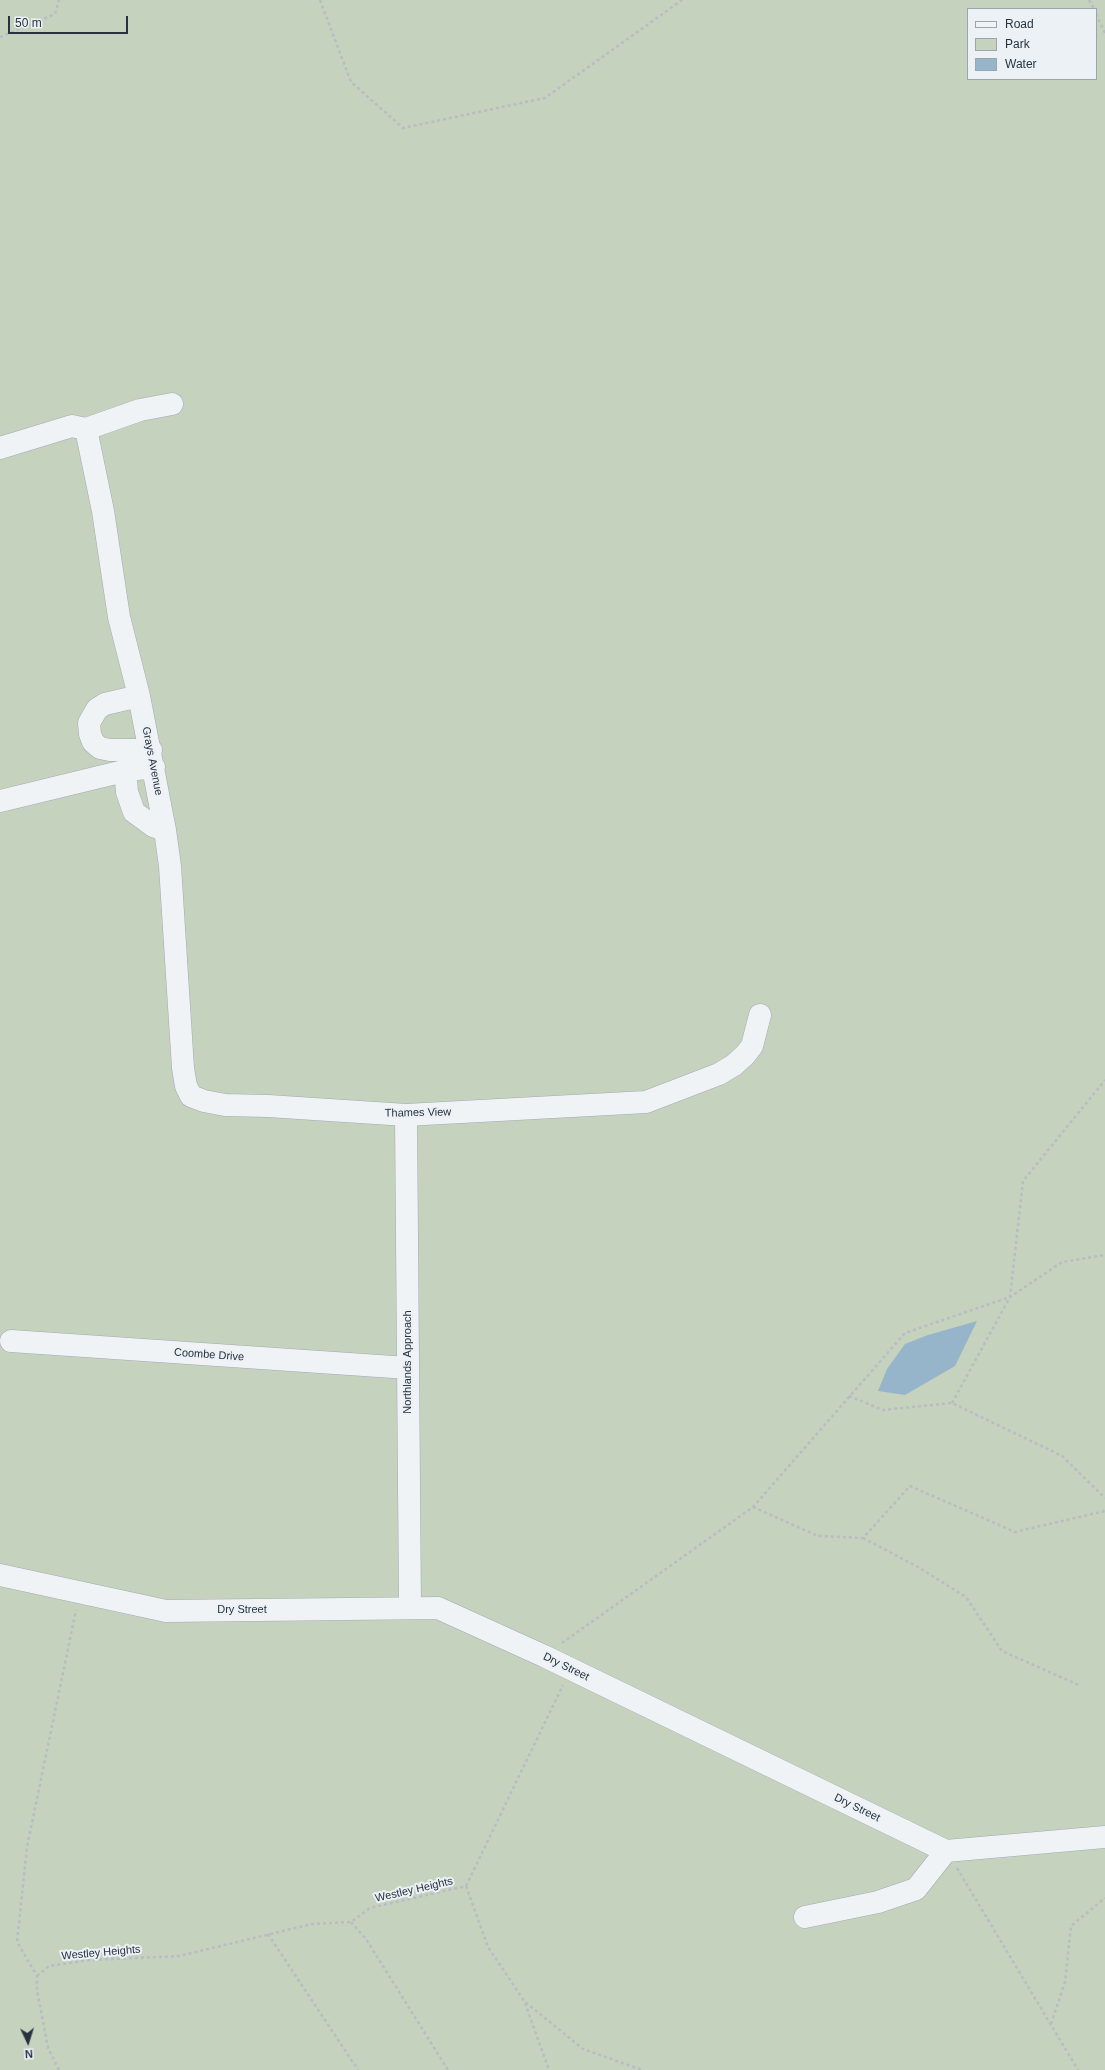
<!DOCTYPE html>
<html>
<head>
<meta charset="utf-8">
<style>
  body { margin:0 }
  #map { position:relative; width:1105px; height:2070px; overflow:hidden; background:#dde2e8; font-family:Helvetica,sans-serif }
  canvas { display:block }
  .legend { position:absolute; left:967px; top:8px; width:130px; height:72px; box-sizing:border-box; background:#ecf1f5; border:1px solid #9da5ac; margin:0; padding:5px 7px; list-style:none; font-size:12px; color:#26323f }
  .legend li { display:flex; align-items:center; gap:8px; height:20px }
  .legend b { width:20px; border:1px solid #9da5ac }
  .north { position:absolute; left:8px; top:2022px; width:40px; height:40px; -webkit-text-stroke:3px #ecf1f5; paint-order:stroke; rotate:176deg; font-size:11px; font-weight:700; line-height:16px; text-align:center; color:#26323f }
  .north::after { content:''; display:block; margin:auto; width:14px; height:18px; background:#26323f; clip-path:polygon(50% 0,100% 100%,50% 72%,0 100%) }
  .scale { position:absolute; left:8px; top:16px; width:120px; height:18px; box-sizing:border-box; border:2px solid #26323f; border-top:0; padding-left:5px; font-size:12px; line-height:14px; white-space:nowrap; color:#26323f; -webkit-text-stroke:3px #ecf1f5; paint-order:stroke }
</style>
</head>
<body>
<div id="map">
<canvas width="1105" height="2070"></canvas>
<ul class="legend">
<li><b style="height:5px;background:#f0f3f6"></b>Road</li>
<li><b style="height:11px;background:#c5d2be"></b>Park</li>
<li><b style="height:11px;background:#96b5ca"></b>Water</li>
</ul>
<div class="north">N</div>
<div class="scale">50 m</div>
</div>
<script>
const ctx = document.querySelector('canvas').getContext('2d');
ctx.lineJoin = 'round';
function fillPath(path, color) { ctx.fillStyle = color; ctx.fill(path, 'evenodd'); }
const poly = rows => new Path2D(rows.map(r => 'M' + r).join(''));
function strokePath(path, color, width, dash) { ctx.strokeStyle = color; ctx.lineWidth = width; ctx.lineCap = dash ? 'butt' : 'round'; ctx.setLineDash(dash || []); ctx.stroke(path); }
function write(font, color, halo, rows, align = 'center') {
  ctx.font = font + ' Helvetica,sans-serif'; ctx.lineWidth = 4; ctx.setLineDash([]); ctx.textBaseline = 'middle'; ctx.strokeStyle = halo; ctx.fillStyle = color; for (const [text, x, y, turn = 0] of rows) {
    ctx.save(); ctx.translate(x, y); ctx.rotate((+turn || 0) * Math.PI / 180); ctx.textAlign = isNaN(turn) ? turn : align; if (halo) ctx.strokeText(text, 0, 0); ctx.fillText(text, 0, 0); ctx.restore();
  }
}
fillPath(poly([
  [0,0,1105,0,1105,2070,0,2070],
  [968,9,1096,9,1096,79,968,79]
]), '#c5d2be');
fillPath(poly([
  [977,1321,955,1366,905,1395,878,1391,887,1369,905,1344,928,1335]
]), '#96b5ca');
const minor = poly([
  [86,429,103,511,119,617,139,696,165,830,170,866,183,1068,186,1086,191,1096,204,1101,225,1105,268,1106,406,1115,646,1102,719,1074,734,1065,745,1055,752,1046,760,1015],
  [86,429,140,410,172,404],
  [0,448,72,426,86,429],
  [139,696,105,704,97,709,89,723,90,734,93,742,100,748,110,750,151,750],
  [128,770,126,780,127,792,134,812,153,826,165,830],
  [0,801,128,770,154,767],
  [406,1115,410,1608],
  [11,1341,408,1368],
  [0,1575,166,1611,438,1608,544,1656,946,1851,1105,1837],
  [805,1917,878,1902,916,1889,946,1851]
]);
strokePath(minor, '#a2aab2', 23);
strokePath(poly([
  [320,0,351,82,403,128,545,98,682,0],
  [1089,0,1094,9],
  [1096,14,1105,33],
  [0,37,55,14,59,0],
  [849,1396,883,1410,952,1403,1062,1456,1105,1498],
  [952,1403,1010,1297,1062,1262,1105,1255],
  [753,1507,818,1536,863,1538,910,1486,1015,1532,1105,1511],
  [863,1538,918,1567,966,1597,1002,1651,1081,1686],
  [562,1643,753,1507,905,1333,1010,1297,1023,1181,1105,1080],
  [957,1868,1078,2070],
  [466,1886,488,1947,524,2001,583,2049,642,2070],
  [466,1886,563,1685],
  [351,1922,366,1939,448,2070],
  [268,1934,358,2070],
  [37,1976,49,1966,90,1960,179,1956,312,1924,351,1922,370,1908,466,1886],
  [525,2003,549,2070],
  [1051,2024,1065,1982,1071,1926,1105,1898],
  [59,2070,48,2048,37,1990,37,1976,17,1942,27,1847,76,1610]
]), '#b7bdc3', 2.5, [3, 3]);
strokePath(minor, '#f0f3f6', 22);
write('11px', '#26323f', '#ecf1f5', [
  ["Grays Avenue",152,761,79],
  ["Thames View",418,1113,-1],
  ["Coombe Drive",209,1355,4],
  ["Northlands Approach",408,1362,-90],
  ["Dry Street",242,1610],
  ["Dry Street",566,1667,26],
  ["Dry Street",857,1808,26],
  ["Westley Heights",414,1890,-13],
  ["Westley Heights",101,1953,-5]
]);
</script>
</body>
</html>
